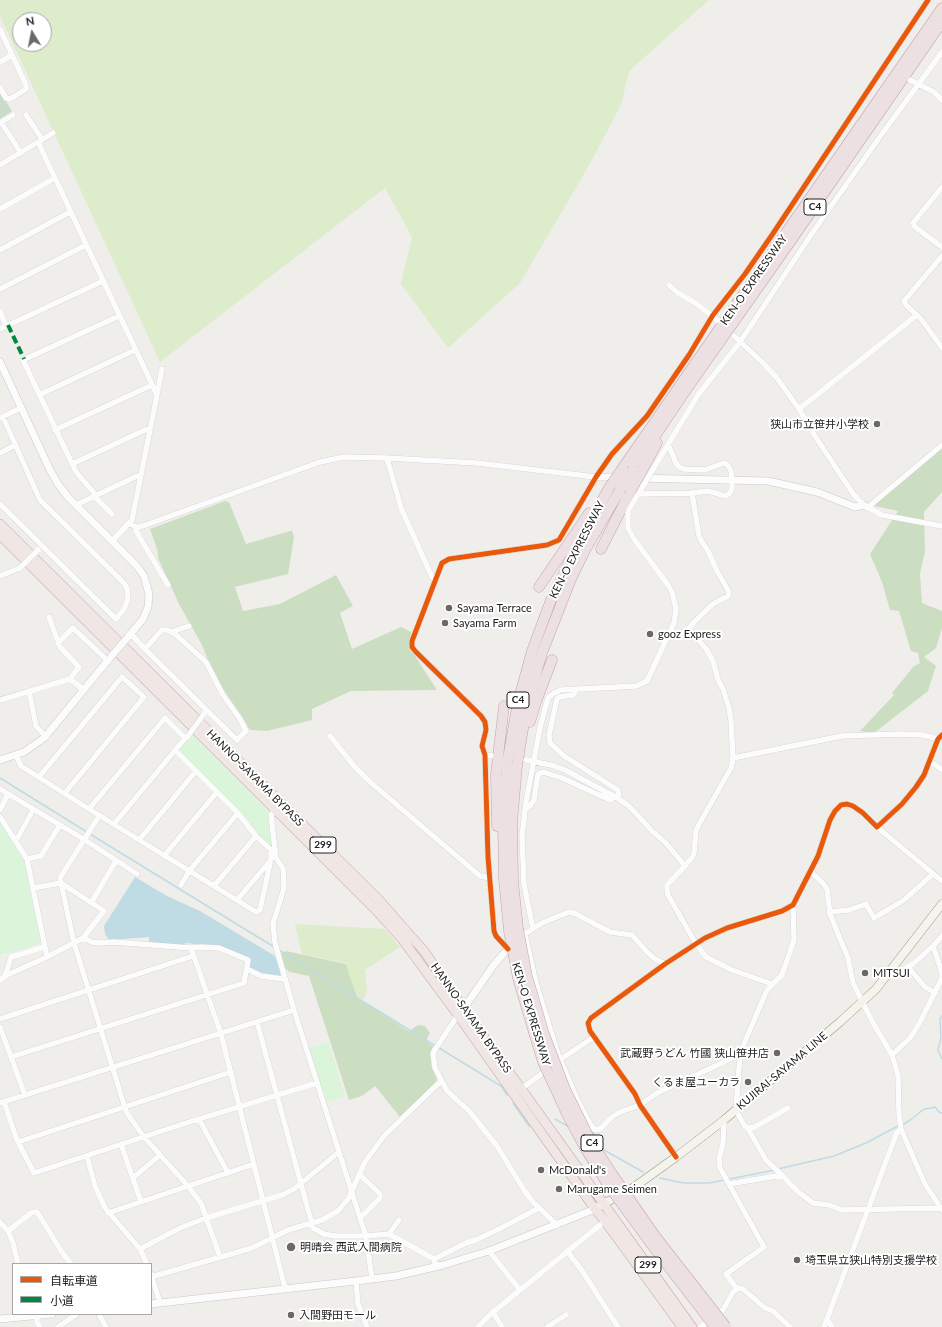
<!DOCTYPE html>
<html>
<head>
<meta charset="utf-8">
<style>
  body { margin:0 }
  #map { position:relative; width:942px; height:1327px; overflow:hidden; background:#f0eeeb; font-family:Lato,"Noto Sans JP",sans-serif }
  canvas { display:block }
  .legend { position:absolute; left:12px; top:1263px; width:140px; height:52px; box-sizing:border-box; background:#fff; border:1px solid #a7a7a7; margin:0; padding:5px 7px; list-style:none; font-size:12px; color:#222 }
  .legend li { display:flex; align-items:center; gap:8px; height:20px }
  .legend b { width:20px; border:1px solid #a7a7a7 }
  .north { position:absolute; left:12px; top:12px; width:40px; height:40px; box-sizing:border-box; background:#fff; border:1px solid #a7a7a7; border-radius:50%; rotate:350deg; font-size:11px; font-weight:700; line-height:16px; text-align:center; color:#222 }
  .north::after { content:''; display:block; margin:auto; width:14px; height:18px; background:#6a6968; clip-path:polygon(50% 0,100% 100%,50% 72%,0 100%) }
</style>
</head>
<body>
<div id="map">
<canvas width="942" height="1327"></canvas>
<ul class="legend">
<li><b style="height:5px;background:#e8590c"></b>自転車道</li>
<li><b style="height:5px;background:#00873e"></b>小道</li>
</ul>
<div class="north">N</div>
</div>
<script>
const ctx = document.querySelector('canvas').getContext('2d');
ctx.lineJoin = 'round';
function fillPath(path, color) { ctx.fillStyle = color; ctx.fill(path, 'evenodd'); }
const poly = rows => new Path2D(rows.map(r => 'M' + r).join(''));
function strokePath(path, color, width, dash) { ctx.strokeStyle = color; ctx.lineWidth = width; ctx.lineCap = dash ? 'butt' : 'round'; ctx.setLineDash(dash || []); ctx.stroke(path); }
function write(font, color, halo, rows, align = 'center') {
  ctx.font = font + ' Lato,"Noto Sans JP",sans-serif'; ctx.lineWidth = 4; ctx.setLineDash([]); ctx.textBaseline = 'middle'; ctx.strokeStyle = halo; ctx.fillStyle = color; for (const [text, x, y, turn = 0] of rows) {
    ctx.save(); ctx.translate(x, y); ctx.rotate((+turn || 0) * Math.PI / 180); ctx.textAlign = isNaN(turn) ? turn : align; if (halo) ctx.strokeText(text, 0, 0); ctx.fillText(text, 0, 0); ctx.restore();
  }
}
fillPath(poly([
  [0,0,709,0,629,71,621,105,587,169,520,283,448,348,401,284,412,237,385,188,160,362,0,16],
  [20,20,44,20,44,44,20,44],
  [295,924,385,929,400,947,365,970,367,991,363,1000,356,996,346,963,302,954]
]), '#ddeccb');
fillPath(poly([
  [942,445,942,492,924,512,925,551,920,574,922,603,942,611,942,628,936,648,924,657,936,666,928,691,874,733,860,731,894,695,892,693,914,666,920,663,918,653,911,651,899,611,890,610,882,582,870,554,898,511,874,506],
  [225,501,229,502,246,544,290,531,292,531,294,537,288,574,235,587,243,611,280,604,336,575,353,606,340,613,352,649,401,627,411,632,410,648,437,690,351,691,312,709,312,720,267,731,250,730,242,716,223,689,208,660,202,645,179,604,158,558,158,552,150,529],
  [286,951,346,964,357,998,410,1032,413,1028,419,1025,425,1026,430,1033,426,1041,433,1046,431,1052,431,1065,437,1076,436,1083,400,1117,375,1086,362,1096,349,1100,309,976,290,972,283,967,280,955]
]), '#cbdec1');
fillPath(poly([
  [0,92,12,111,0,119]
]), '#cadbca');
fillPath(poly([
  [192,735,268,810,270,813,272,849,258,834,240,811,180,752,180,749],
  [0,822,24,859,41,942,39,944,0,955],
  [328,1042,345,1097,327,1102,309,1048]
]), '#daf5da');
fillPath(poly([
  [135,877,167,896,200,911,275,956,281,975,280,976,261,973,249,967,250,958,231,952,219,946,185,943,184,946,149,943,149,937,109,940,105,934,104,926]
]), '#bfdbe3');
strokePath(poly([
  [0,778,87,832],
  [90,834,274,947],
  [279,950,501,1086,507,1095],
  [942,1016,940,1019,941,1038,938,1050,942,1059],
  [513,1103,529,1126,530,1126],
  [555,1119,569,1127],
  [902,1125,909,1121,924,1109,931,1108,935,1107,939,1112,942,1113],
  [592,1131,604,1150,643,1172],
  [778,1169,834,1156,866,1143,898,1126],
  [660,1178,683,1183,709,1183,775,1170]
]), '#bfdbe3', 1.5);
const minor = poly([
  [0,29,26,85,26,89,10,99,6,98,0,88],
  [0,62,12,55],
  [910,80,934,92,942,100],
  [26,115,42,139],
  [1,122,21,153],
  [0,123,13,115],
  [38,142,157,395,132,520,112,541],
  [0,165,53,133],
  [942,187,913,223,915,227,942,247],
  [0,209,55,178],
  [0,250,70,212],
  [942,256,904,301,905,304,921,319,942,348],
  [669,285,678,293,697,304,718,321],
  [0,289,86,245],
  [0,311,6,326],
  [0,329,103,281],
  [734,336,762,362,777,378,799,409,815,436,854,495,864,505,882,515,942,526],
  [39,395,135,350],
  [157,395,162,369],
  [799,409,917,315],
  [0,418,21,408],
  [55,430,152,385],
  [0,453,15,445],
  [387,458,401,508,432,577,435,580],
  [72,464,145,430,150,429],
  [652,471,698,395,740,342,813,232,879,138,942,52],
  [639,494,692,493,708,491,722,495,726,496,729,494,732,489,732,481,731,471,727,464,724,463,705,470,684,469,679,467,676,463,668,444],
  [96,495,76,472,23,360,119,316],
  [94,496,112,514],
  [0,504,116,619,124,609,128,599,127,588,124,583,40,500,3,417],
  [76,505,135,477,141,475],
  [867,508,942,445],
  [128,523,136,527,140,527,320,462,344,457,387,458,477,463,596,477],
  [136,527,136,531,168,585],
  [0,576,20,568],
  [49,617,60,647,79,667,70,679],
  [689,629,706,649,713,661,718,680,723,689,729,708,731,720,733,758,731,768,698,826,696,831,694,853,693,856,685,866,667,885,667,890,668,895,696,944,706,957,732,970,772,984],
  [171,632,189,626],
  [131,634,145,649,237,740,246,731,240,719,223,695,206,662,175,634,167,630,162,630,145,649],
  [669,635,678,634,687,631,695,621,713,604,728,596,729,592,717,571,708,551,702,542,699,536,692,493],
  [58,643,73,628,108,661],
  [575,689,575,693,573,695,559,697,557,699,549,735,550,743,564,756,618,790,619,799],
  [29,691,36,726,46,737],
  [0,700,70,679,84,690],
  [330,736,354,766,369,781,480,876,490,878],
  [16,755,21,766,89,809,256,912,260,910,271,859,271,850,256,836,238,813,175,750],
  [485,755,493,756],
  [733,758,842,736,900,734,923,735,938,739],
  [526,760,551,765,565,770,619,799,630,807,653,832,665,842,685,866],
  [930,761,942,770],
  [39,777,122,677,144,697,65,793],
  [0,789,85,840,137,874],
  [526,808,530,806,534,800,538,775,540,773,543,772,562,778,610,800,612,799,614,796],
  [89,809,165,718,185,738],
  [0,810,8,794],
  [276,810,271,815,276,858,283,868,284,888,273,924,275,943,294,1010,360,1218,366,1236,372,1279],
  [99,816,60,878,74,943,126,1111,131,1119,144,1137,188,1186,201,1203,220,1257],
  [0,817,27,859,47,957],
  [114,824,187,736],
  [877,827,942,881],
  [139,840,196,771],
  [16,841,33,810],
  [164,856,217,792],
  [27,859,41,856,60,825],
  [810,871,823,883,827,889,830,914,848,958,853,983,872,1021,892,1055,898,1075,899,1115,901,1129,925,1184,942,1210],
  [181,885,189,871,238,813],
  [214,886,256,836],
  [237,900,270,861],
  [91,903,116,861],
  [829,912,849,910,866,904,874,918,904,900,933,874],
  [533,929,524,884,522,836,526,802,540,728,548,698,554,693,561,690,636,686,647,681,674,623,676,609,672,592,668,585,634,539,628,528,628,511,643,486],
  [191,948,221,1034,285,1288],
  [508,949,496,936,494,931,488,857,485,755,482,746,486,730,485,722,481,716,416,652,412,647,412,641,442,563,449,559,547,545,559,540,596,477,612,454,647,416,689,355,713,315,745,274,772,235,928,0],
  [665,964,655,959,647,952,632,935,610,932,574,913,569,912,542,923,525,934,536,983,558,1054,577,1099,592,1127,595,1130,600,1129,612,1117,620,1112,640,1105,657,1093,722,1063,740,1053],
  [908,967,925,987,935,993],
  [247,969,261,976,284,979],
  [889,973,901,971,913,964,933,946,942,936],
  [5,976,47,957,83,938,104,911,61,883,33,888],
  [0,980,5,976,11,957,44,947],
  [458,1015,434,1051,433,1054,435,1068,447,1091,470,1112,497,1146,524,1190,533,1202,557,1225],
  [0,1019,193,956],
  [257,1022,313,1228,324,1234,335,1236,366,1236,389,1234,434,1259,436,1267],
  [0,1027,25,1095],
  [892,1055,910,1038,919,1024,942,978,942,973,933,946],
  [11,1057,244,983,248,960,219,948,202,947,191,948,114,942,98,943,92,942,83,938],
  [558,1061,594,1037],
  [521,1089,548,1069],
  [4,1102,17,1140,34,1173,186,1123,317,1083],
  [0,1103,294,1010],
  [788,1108,753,1128,745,1127,736,1110,740,1053,767,990,782,975,794,940,793,905],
  [199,1119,228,1173],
  [724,1120,723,1143,719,1159,720,1168,764,1247,726,1274,737,1289],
  [747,1127,766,1160,782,1175,797,1191,813,1203,829,1205,842,1210,940,1208],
  [18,1142,231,1072],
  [121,1144,141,1202],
  [87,1156,95,1186,105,1208,140,1249,147,1264],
  [676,1157,640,1105,635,1094,590,1031,588,1023,591,1018,665,964,705,938,727,928,782,911,793,905,818,856,830,820,835,811,841,805,847,804,853,806,863,813,877,827,902,804,916,787,924,775,938,739,942,735],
  [359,1174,380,1194,380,1198,360,1218],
  [133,1178,160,1155],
  [729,1184,782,1175],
  [108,1213,254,1164],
  [0,1222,8,1231,13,1243,18,1264],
  [8,1231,31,1213,34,1212,37,1212,62,1252,71,1264],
  [389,1234,399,1220],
  [140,1249,180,1228,206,1218,282,1195,294,1189,339,1152],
  [489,1251,520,1290],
  [567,1251,581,1269,618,1327],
  [434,1259,466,1243,476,1240,503,1227,539,1208],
  [151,1274,160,1303],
  [151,1277,252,1248,288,1230,322,1220,338,1211,348,1199,365,1162,384,1136,441,1081],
  [356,1281,358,1304,367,1327],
  [493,1312,502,1327],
  [99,1314,106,1327],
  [37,1315,37,1322,40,1327],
  [827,1319,832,1327],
  [58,1327,77,1314],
  [478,1327,493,1312,600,1225],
  [547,1327,566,1315],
  [701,1327,723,1310,733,1292,739,1288,743,1289,765,1308,773,1311,790,1327],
  [824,1327,897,1132,901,1129]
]);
const tertiary = poly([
  [0,362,50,470,58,484,68,497,137,566,144,576,149,594,148,607,143,619,128,637],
  [596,477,620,477],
  [634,478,768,481,817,492,855,507,864,505],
  [0,760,24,752,44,738,109,659],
  [462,1011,493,966,505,952,525,934],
  [151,1304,356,1281,396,1276,443,1265,489,1251,595,1209],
  [0,1319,52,1314]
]);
const secondary = poly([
  [599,1206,630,1190,676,1157,724,1120,840,1022,876,989,942,904]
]);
const trunk = poly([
  [0,524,379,900,401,925,424,951,464,1009,692,1327],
  [0,535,375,909,402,939,458,1015,595,1209,605,1221,682,1327]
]);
const motorway = poly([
  [622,469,942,8],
  [633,469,686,390,790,242,942,22],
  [643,469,657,443],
  [601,549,631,490],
  [539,587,589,513],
  [530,722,537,699,552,660],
  [497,826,496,774,504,706],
  [518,929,513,881,512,822,517,766,527,704,542,653,571,579,584,552,620,490],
  [509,931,504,879,503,824,507,764,518,702,532,651,551,600,573,554,609,488]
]);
strokePath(minor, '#c9c8c7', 6);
strokePath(tertiary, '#c9c8c7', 8);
strokePath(secondary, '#999a82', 9);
strokePath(trunk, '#c5a2ac', 10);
strokePath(motorway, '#c5a2ac', 11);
strokePath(minor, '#fdfcfc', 5.5);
strokePath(tertiary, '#fdfcfc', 7);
strokePath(secondary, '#f4f4ed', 8);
strokePath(trunk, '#f0e6e4', 9);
strokePath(motorway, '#ece0e2', 10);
const minorBridge = poly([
  [643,486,652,471],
  [20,568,38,550],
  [188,736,204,714]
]);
const tertiaryBridge = poly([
  [109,659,128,637]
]);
const motorwayBridge = poly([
  [609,488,622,469],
  [620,490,633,469],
  [631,490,643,469],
  [518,929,527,976,544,1034,565,1089,590,1140,612,1174,655,1236,726,1327],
  [509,931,518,978,535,1036,543,1062,568,1116,584,1146,608,1185,655,1249,715,1327]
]);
strokePath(minorBridge, '#c9c8c7', 6, []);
strokePath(tertiaryBridge, '#c9c8c7', 8, []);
strokePath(motorwayBridge, '#c5a2ac', 11, []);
strokePath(minorBridge, '#fdfcfc', 5.5);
strokePath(tertiaryBridge, '#fdfcfc', 7);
strokePath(motorwayBridge, '#ece0e2', 10);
strokePath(poly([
  [8,325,24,359]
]), '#00873e', 4, [8, 4]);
strokePath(poly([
  [508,949,496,936,494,931,488,857,485,755,482,746,486,730,485,722,481,716,416,652,412,647,412,641,442,563,449,559,547,545,559,540,596,477,612,454,647,416,689,355,713,315,745,274,772,235,928,0],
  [676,1157,640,1105,635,1094,590,1031,588,1023,591,1018,665,964,705,938,727,928,782,911,793,905,818,856,830,820,835,811,841,805,847,804,853,806,863,813,877,827,902,804,916,787,924,775,938,739,942,735]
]), '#e8590c', 5);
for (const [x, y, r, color] of [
  [877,424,4,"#6a6968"],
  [449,608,4,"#6a6968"],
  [445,623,4,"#6a6968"],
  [650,634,4,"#6a6968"],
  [865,973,4,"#6a6968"],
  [777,1053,4,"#6a6968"],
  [748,1082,4,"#6a6968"],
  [541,1170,4,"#6a6968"],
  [559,1189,4,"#6a6968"],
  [291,1247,5,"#6a6968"],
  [797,1260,4,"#6a6968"],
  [291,1315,4,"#6a6968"]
]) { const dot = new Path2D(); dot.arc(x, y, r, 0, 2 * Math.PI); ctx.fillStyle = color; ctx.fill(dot); strokePath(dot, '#fff', 1.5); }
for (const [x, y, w] of [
  [815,207,22],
  [518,700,22],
  [323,845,26],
  [592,1143,22],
  [648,1265,26]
]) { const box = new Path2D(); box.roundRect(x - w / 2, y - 8, w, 16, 3); ctx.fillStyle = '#fff'; ctx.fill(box); strokePath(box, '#222', 1); }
write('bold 10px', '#222', null, [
  ["C4",815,207],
  ["C4",518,700],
  ["299",323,845],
  ["C4",592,1143],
  ["299",648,1265]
]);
write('11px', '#222', '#fff', [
  ["KEN-O EXPRESSWAY",754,280,-55],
  ["KEN-O EXPRESSWAY",577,550,-63],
  ["HANNO-SAYAMA BYPASS",255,778,45],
  ["KEN-O EXPRESSWAY",531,1014,73],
  ["HANNO-SAYAMA BYPASS",471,1018,55],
  ["KUJIRAI-SAYAMA LINE",782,1071,-40]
]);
write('11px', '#222', '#fff', [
  ["狭山市立笹井小学校",869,424,"right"],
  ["Sayama Terrace",457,608],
  ["Sayama Farm",453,623],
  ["gooz Express",658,634],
  ["MITSUI",873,973],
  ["武蔵野うどん 竹國 狭山笹井店",769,1053,"right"],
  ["くるま屋ユーカラ",740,1082,"right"],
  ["McDonald's",549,1170],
  ["Marugame Seimen",567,1189],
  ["明晴会 西武入間病院",300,1247],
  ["埼玉県立狭山特別支援学校",805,1260],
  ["入間野田モール",299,1315]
], 'left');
</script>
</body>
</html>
